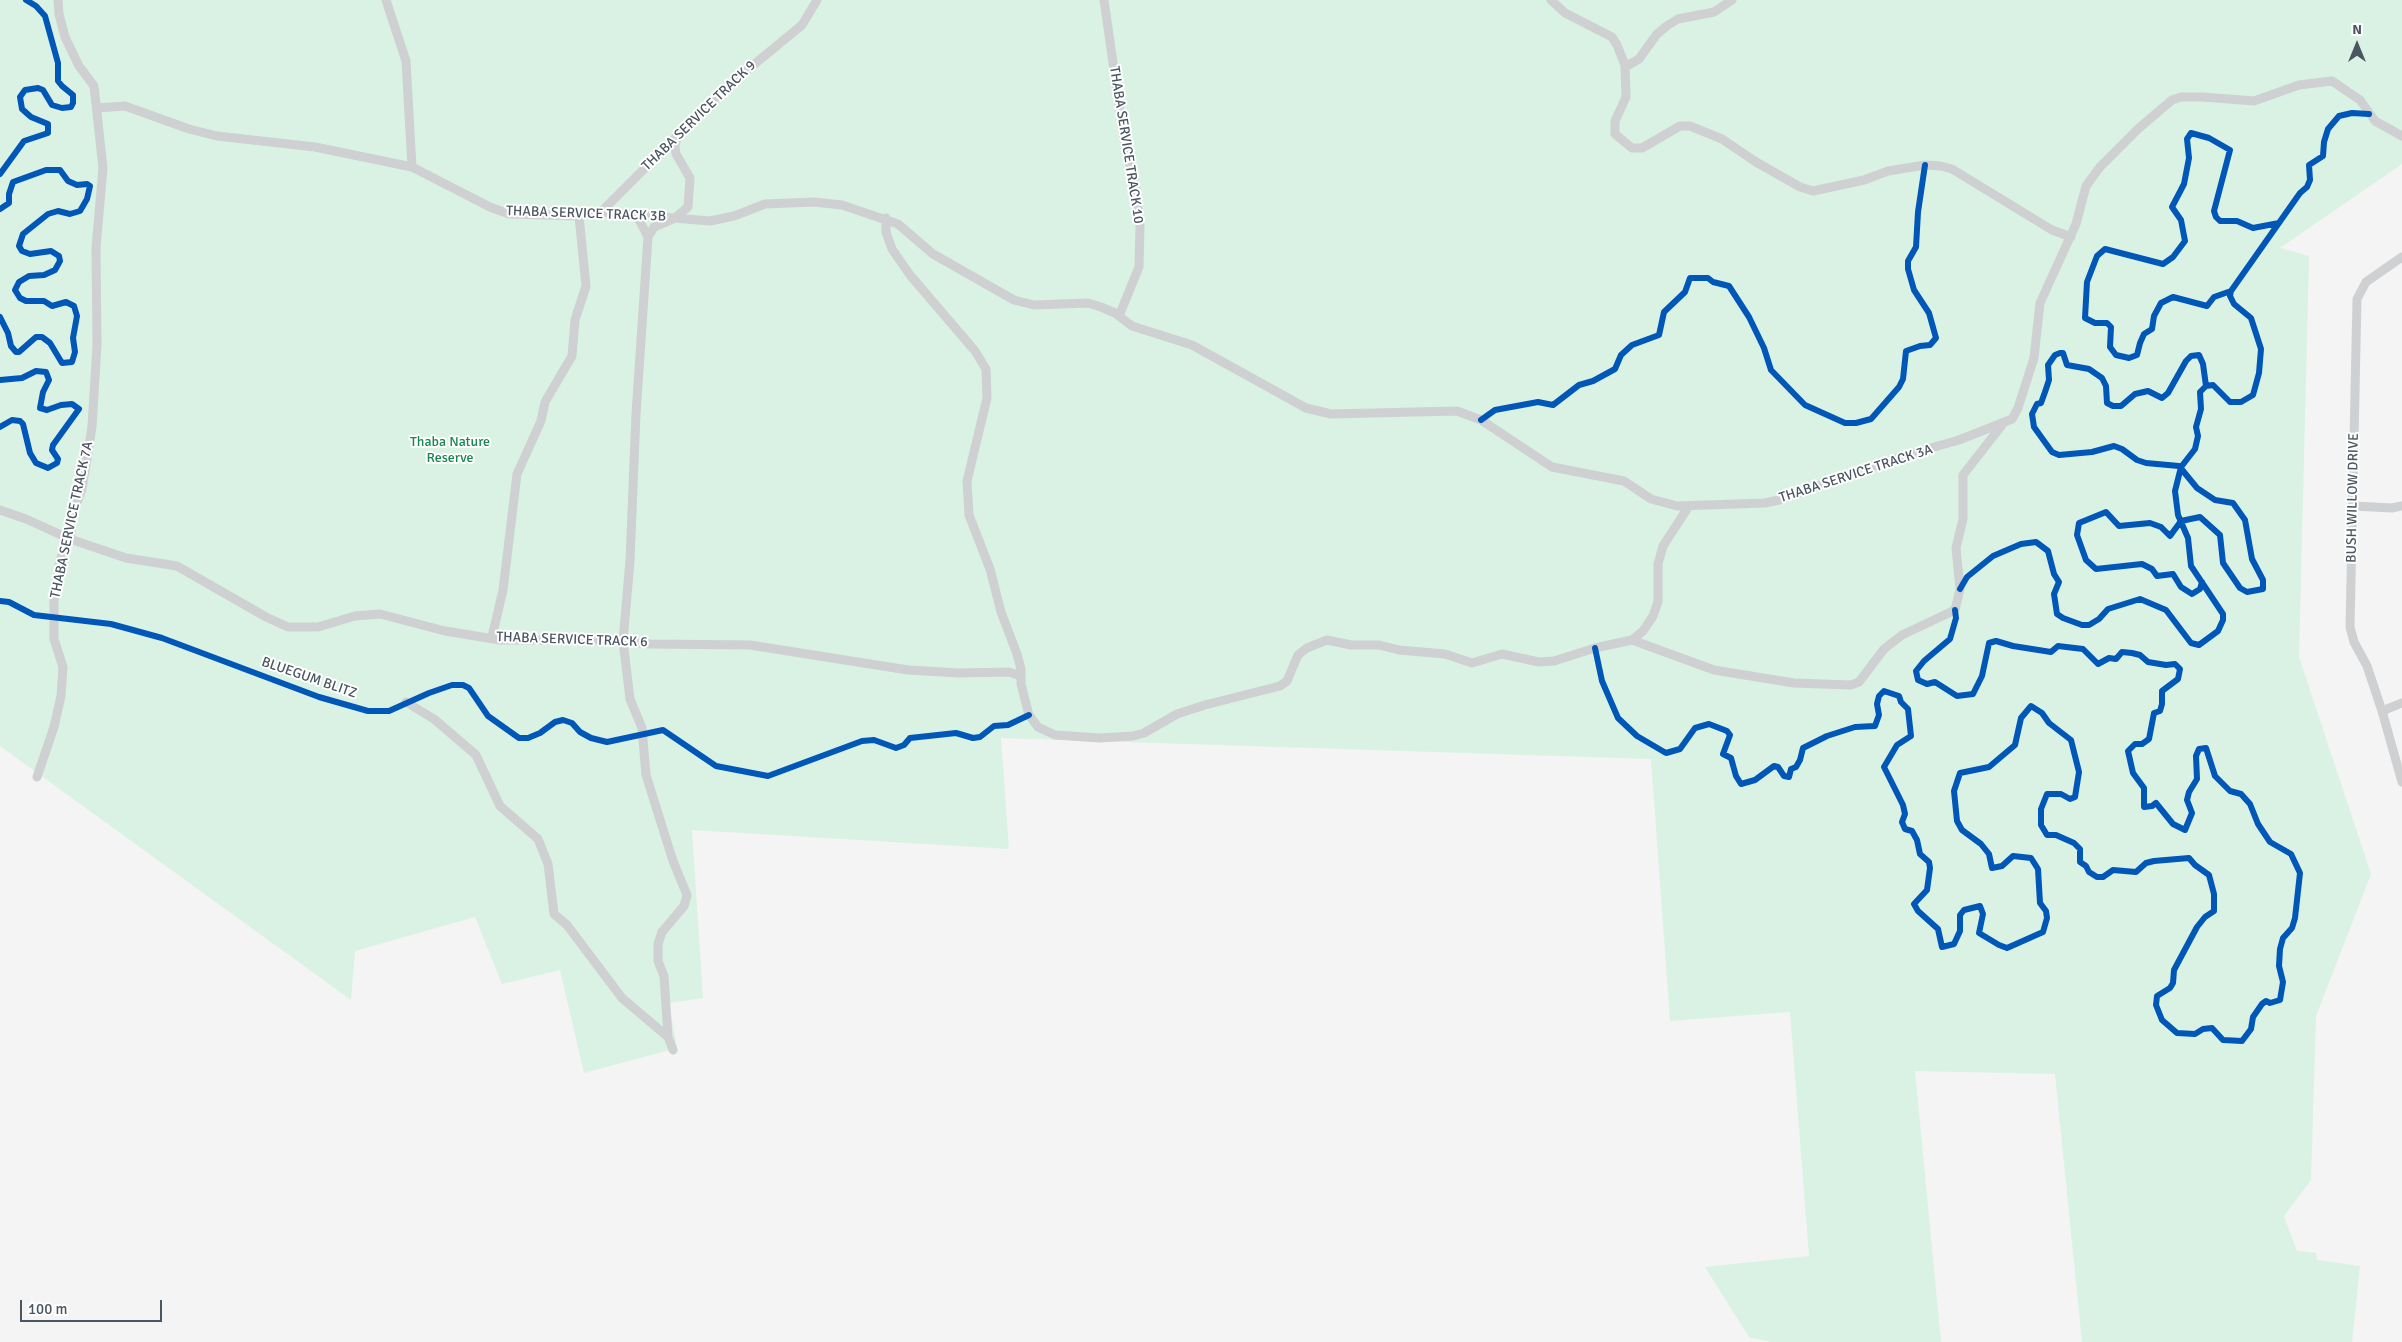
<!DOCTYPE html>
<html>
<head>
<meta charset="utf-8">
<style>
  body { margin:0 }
  #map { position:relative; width:2402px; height:1342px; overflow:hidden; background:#f4f4f4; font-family:Signika,sans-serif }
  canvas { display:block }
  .north { position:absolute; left:2332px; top:20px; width:50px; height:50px; -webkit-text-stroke:4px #fff; paint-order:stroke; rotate:0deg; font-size:14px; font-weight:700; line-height:20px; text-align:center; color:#4a5661 }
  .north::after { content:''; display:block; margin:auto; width:18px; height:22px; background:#4a5661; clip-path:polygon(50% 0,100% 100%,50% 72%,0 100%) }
  .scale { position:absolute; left:20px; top:1300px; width:142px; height:22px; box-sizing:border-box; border:2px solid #4a5661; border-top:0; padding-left:6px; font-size:15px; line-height:18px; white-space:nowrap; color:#4a5661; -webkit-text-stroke:4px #fff; paint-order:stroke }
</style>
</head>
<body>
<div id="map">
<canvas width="2402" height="1342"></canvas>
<div class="north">N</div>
<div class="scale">100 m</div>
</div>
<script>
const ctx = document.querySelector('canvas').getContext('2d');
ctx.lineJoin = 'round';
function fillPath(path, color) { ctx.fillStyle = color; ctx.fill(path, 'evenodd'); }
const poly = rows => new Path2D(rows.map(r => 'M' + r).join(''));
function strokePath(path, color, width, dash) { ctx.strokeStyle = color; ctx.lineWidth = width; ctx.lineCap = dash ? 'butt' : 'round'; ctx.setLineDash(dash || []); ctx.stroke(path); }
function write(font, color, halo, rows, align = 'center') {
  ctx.font = font + ' Signika,sans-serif'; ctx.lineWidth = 4; ctx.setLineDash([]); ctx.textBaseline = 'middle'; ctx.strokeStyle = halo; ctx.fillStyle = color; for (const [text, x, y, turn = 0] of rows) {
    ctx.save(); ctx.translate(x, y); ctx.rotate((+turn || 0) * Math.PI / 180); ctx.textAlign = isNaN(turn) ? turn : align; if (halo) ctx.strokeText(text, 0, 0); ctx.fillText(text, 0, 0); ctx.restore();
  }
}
fillPath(poly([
  [0,0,2402,0,2402,164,2280,248,2309,256,2299,657,2371,874,2316,1016,2311,1180,2284,1216,2297,1251,2316,1253,2317,1260,2360,1266,2352,1342,2082,1342,2055,1074,1915,1071,1941,1342,1771,1342,1749,1337,1705,1267,1809,1256,1790,1012,1670,1021,1651,759,1001,738,1009,849,692,830,703,998,669,1003,677,1048,584,1073,560,970,502,984,475,917,355,951,351,1000,0,746]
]), '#d9f2e3');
strokePath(poly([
  [386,0,406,61,412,167],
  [1104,0,1125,146,1136,189,1140,227,1139,267,1119,316],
  [1551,0,1565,13,1612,37,1617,45,1625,65,1626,97,1615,121,1615,134,1632,148,1642,148,1680,126,1690,126,1722,139,1756,162,1800,187,1813,191,1864,180,1888,171,1925,165,1941,166,1952,169,2052,230,2071,237],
  [1625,67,1639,59,1657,34,1668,25,1678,19,1714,12,1732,0],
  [97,108,125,106,189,129,217,136,315,147,412,167,490,207,509,214,579,216,601,212,710,221,734,216,765,204,814,202,842,205,898,224,933,254,1014,300,1034,305,1088,303,1101,307,1115,313,1132,326,1192,345,1306,408,1331,414,1457,411,1481,420,1552,467,1624,481,1651,499,1677,506,1765,503,1779,500,1906,455,1959,440,2012,419,2018,408,2034,358,2040,303,2076,224,2086,186,2100,167,2139,128,2172,100,2181,97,2203,97,2254,101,2299,85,2332,81,2360,100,2375,121,2402,136],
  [601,212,723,90,802,25,817,0],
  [637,216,648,237,636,414,630,561,623,641,630,699,642,728,646,775,673,861,687,895,684,906,662,932,658,944,658,961,664,976,668,1037],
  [886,218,886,232,892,249,910,275,975,351,986,369,987,398,967,481,969,515,990,569,1001,612,1017,654,1021,669,1021,684,1029,715,1038,727,1055,735,1099,738,1133,736,1144,733,1177,714,1205,705,1280,686,1287,681,1298,655,1307,648,1327,640,1351,645,1379,645,1399,650,1445,654,1472,663,1502,654,1539,662,1554,661,1595,648,1632,640,1714,670,1794,683,1851,685,1859,682,1884,649,1902,635,1955,610,1960,589,1956,548,1963,519,1963,475,2002,425],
  [648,237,654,227,675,218,688,207,690,178,676,154,675,146,677,138],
  [2353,506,2392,508,2402,506],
  [0,510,26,519,70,539,126,558,177,566,266,617,288,627,318,627,355,616,380,614,445,631,500,640,613,640,650,644,750,645,908,670,959,673,1009,672,1021,676],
  [492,637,503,590,517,474,541,421,545,402,572,356,575,320,586,286,579,216],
  [1632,640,1643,631,1653,616,1658,602,1658,564,1663,546,1689,506],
  [406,702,434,719,476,755,500,806,538,839,548,864,554,914,567,925,622,998,668,1037,673,1050],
  [2402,703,2382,711,2402,782],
  [2382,711,2367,666,2354,642,2350,627,2357,299,2366,282,2402,257],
  [37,777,54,727,61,696,63,667,54,639,54,600,60,560,71,534,71,519,82,489,92,427,97,345,96,248,103,168,94,86,79,66,65,37,59,14,58,0]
]), '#ced0d2', 9);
strokePath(poly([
  [0,174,24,141,48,133,48,124,31,117,22,109,20,97,25,90,38,88,43,90,52,105,62,108,71,107,73,103,73,95,62,86,58,81,58,63,45,16,36,6,26,0],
  [0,209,9,203,9,194,13,182,46,170,60,170,68,181,77,185,87,184,90,186,87,199,80,211,70,214,58,211,48,214,23,234,19,246,22,251,30,254,51,251,59,256,60,261,55,270,44,275,29,276,19,282,15,290,20,298,26,301,44,301,52,306,66,302,74,306,77,316,73,338,75,352,72,362,62,363,50,343,42,337,36,337,19,352,16,352,11,346,8,333,0,317],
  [2231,291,2214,297,2207,306,2173,297,2161,303,2154,316,2152,329,2144,334,2140,343,2137,355,2129,358,2116,355,2110,347,2111,327,2107,323,2095,323,2085,318,2087,282,2097,256,2105,249,2163,264,2173,257,2185,241,2181,220,2172,207,2184,184,2189,158,2187,139,2191,133,2209,138,2230,150,2214,211,2216,217,2220,221,2237,221,2253,228,2279,223],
  [0,380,22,378,36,371,46,372,49,380,43,392,40,408,47,410,61,405,72,404,79,409,53,445,52,450,58,459,57,463,48,468,36,463,30,453,23,424,20,421,12,420,0,427],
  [1481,420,1495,410,1538,402,1553,405,1579,385,1593,381,1615,369,1621,355,1632,345,1659,335,1664,312,1685,292,1690,278,1708,278,1713,282,1729,286,1749,317,1764,348,1771,370,1805,405,1845,423,1856,423,1871,419,1899,387,1903,379,1906,351,1920,346,1930,345,1936,338,1929,313,1914,290,1908,269,1908,261,1916,247,1918,212,1925,165],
  [2202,582,2200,589,2192,594,2181,587,2173,574,2157,576,2152,569,2142,564,2096,569,2086,560,2077,535,2079,523,2106,512,2119,526,2150,523,2161,527,2170,536,2181,521,2200,517,2220,535,2223,563,2240,588,2247,592,2263,589,2263,580,2252,559,2245,520,2233,503,2215,500,2197,488,2179,466,2146,463,2137,460,2122,449,2114,446,2092,452,2059,455,2052,452,2034,427,2032,414,2037,404,2041,403,2045,392,2049,380,2048,365,2055,355,2060,353,2063,353,2067,365,2089,369,2102,378,2106,386,2107,403,2113,406,2121,406,2135,394,2148,391,2162,398,2168,393,2186,361,2191,356,2199,355,2203,364,2206,386],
  [1960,589,1967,577,1993,556,2021,544,2036,542,2048,551,2054,574,2059,582,2054,594,2057,614,2063,618,2082,625,2089,625,2099,619,2108,609,2140,599,2166,610,2191,643,2199,645,2218,631,2223,620,2223,614,2191,566,2188,538,2178,515,2175,491,2181,467,2195,449,2198,436,2196,427,2201,409,2200,392,2206,386,2213,385,2230,402,2241,402,2253,395,2259,373,2261,349,2251,318,2234,304,2230,296,2231,291,2300,193,2307,187,2310,180,2309,165,2323,156,2324,142,2328,129,2339,116,2352,113,2369,114],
  [0,601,9,602,34,615,111,624,162,638,319,697,368,711,389,711,429,693,452,685,463,685,469,688,488,716,519,738,528,738,540,733,555,722,563,720,572,723,580,732,591,738,607,742,663,730,716,766,768,776,862,741,874,740,896,748,904,745,910,738,956,733,973,738,980,737,994,726,1008,725,1029,715],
  [1595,648,1602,681,1618,718,1637,736,1666,753,1680,749,1695,728,1709,724,1727,731,1730,735,1723,754,1731,758,1736,776,1741,784,1755,780,1774,766,1778,767,1784,776,1789,777,1791,769,1796,767,1800,760,1803,748,1827,736,1855,727,1875,726,1879,715,1877,704,1879,696,1884,691,1899,696,1901,702,1908,709,1911,736,1897,745,1884,767,1903,805,1905,814,1902,822,1905,829,1912,831,1917,840,1920,854,1929,862,1930,868,1927,890,1914,904,1918,911,1938,929,1942,947,1954,944,1960,931,1960,915,1964,910,1980,906,1983,914,1979,933,1999,945,2007,948,2043,932,2047,918,2046,911,2040,903,2038,869,2031,858,2013,856,2002,866,1992,868,1989,854,1981,844,1962,830,1957,821,1954,791,1960,773,1989,767,2015,745,2021,718,2031,706,2042,713,2049,723,2071,740,2079,772,2075,797,2070,799,2061,794,2047,794,2041,809,2041,825,2047,835,2056,835,2074,843,2080,849,2080,862,2086,866,2089,872,2097,877,2103,877,2113,870,2136,872,2146,863,2154,861,2189,858,2195,865,2209,875,2214,894,2214,911,2205,917,2197,927,2174,970,2173,983,2170,988,2157,996,2156,1005,2162,1020,2177,1033,2195,1034,2203,1029,2212,1028,2223,1040,2242,1041,2251,1029,2253,1017,2262,1004,2266,1001,2270,1003,2280,1000,2283,982,2279,966,2280,949,2283,938,2292,928,2295,918,2300,873,2291,854,2270,842,2258,824,2250,804,2241,794,2230,791,2215,776,2206,748,2199,749,2196,756,2197,779,2189,792,2187,800,2192,813,2185,830,2173,824,2156,803,2152,806,2144,807,2144,788,2133,773,2128,751,2135,744,2142,744,2149,739,2154,713,2160,711,2162,704,2162,691,2178,679,2180,669,2175,664,2166,665,2148,662,2140,655,2132,653,2122,652,2116,659,2109,658,2098,664,2083,649,2058,646,2051,652,2013,646,1996,641,1989,643,1982,676,1973,694,1957,696,1935,682,1927,684,1918,680,1916,671,1924,661,1950,639,1956,618,1955,610]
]), '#0057b8', 6);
write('14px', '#4a5661', '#fff', [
  ["THABA SERVICE TRACK 9",699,116,-44],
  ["THABA SERVICE TRACK 10",1126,145,81],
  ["THABA SERVICE TRACK 3B",586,214,2],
  ["THABA SERVICE TRACK 3A",1856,474,-18],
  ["BUSH WILLOW DRIVE",2353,498,-89],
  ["THABA SERVICE TRACK 7A",72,520,-78],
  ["THABA SERVICE TRACK 6",572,640,2],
  ["BLUEGUM BLITZ",309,678,19]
]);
write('14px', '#17864f', '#fff', [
  ["Thaba Nature",450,442],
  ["Reserve",450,458]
]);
</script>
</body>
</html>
